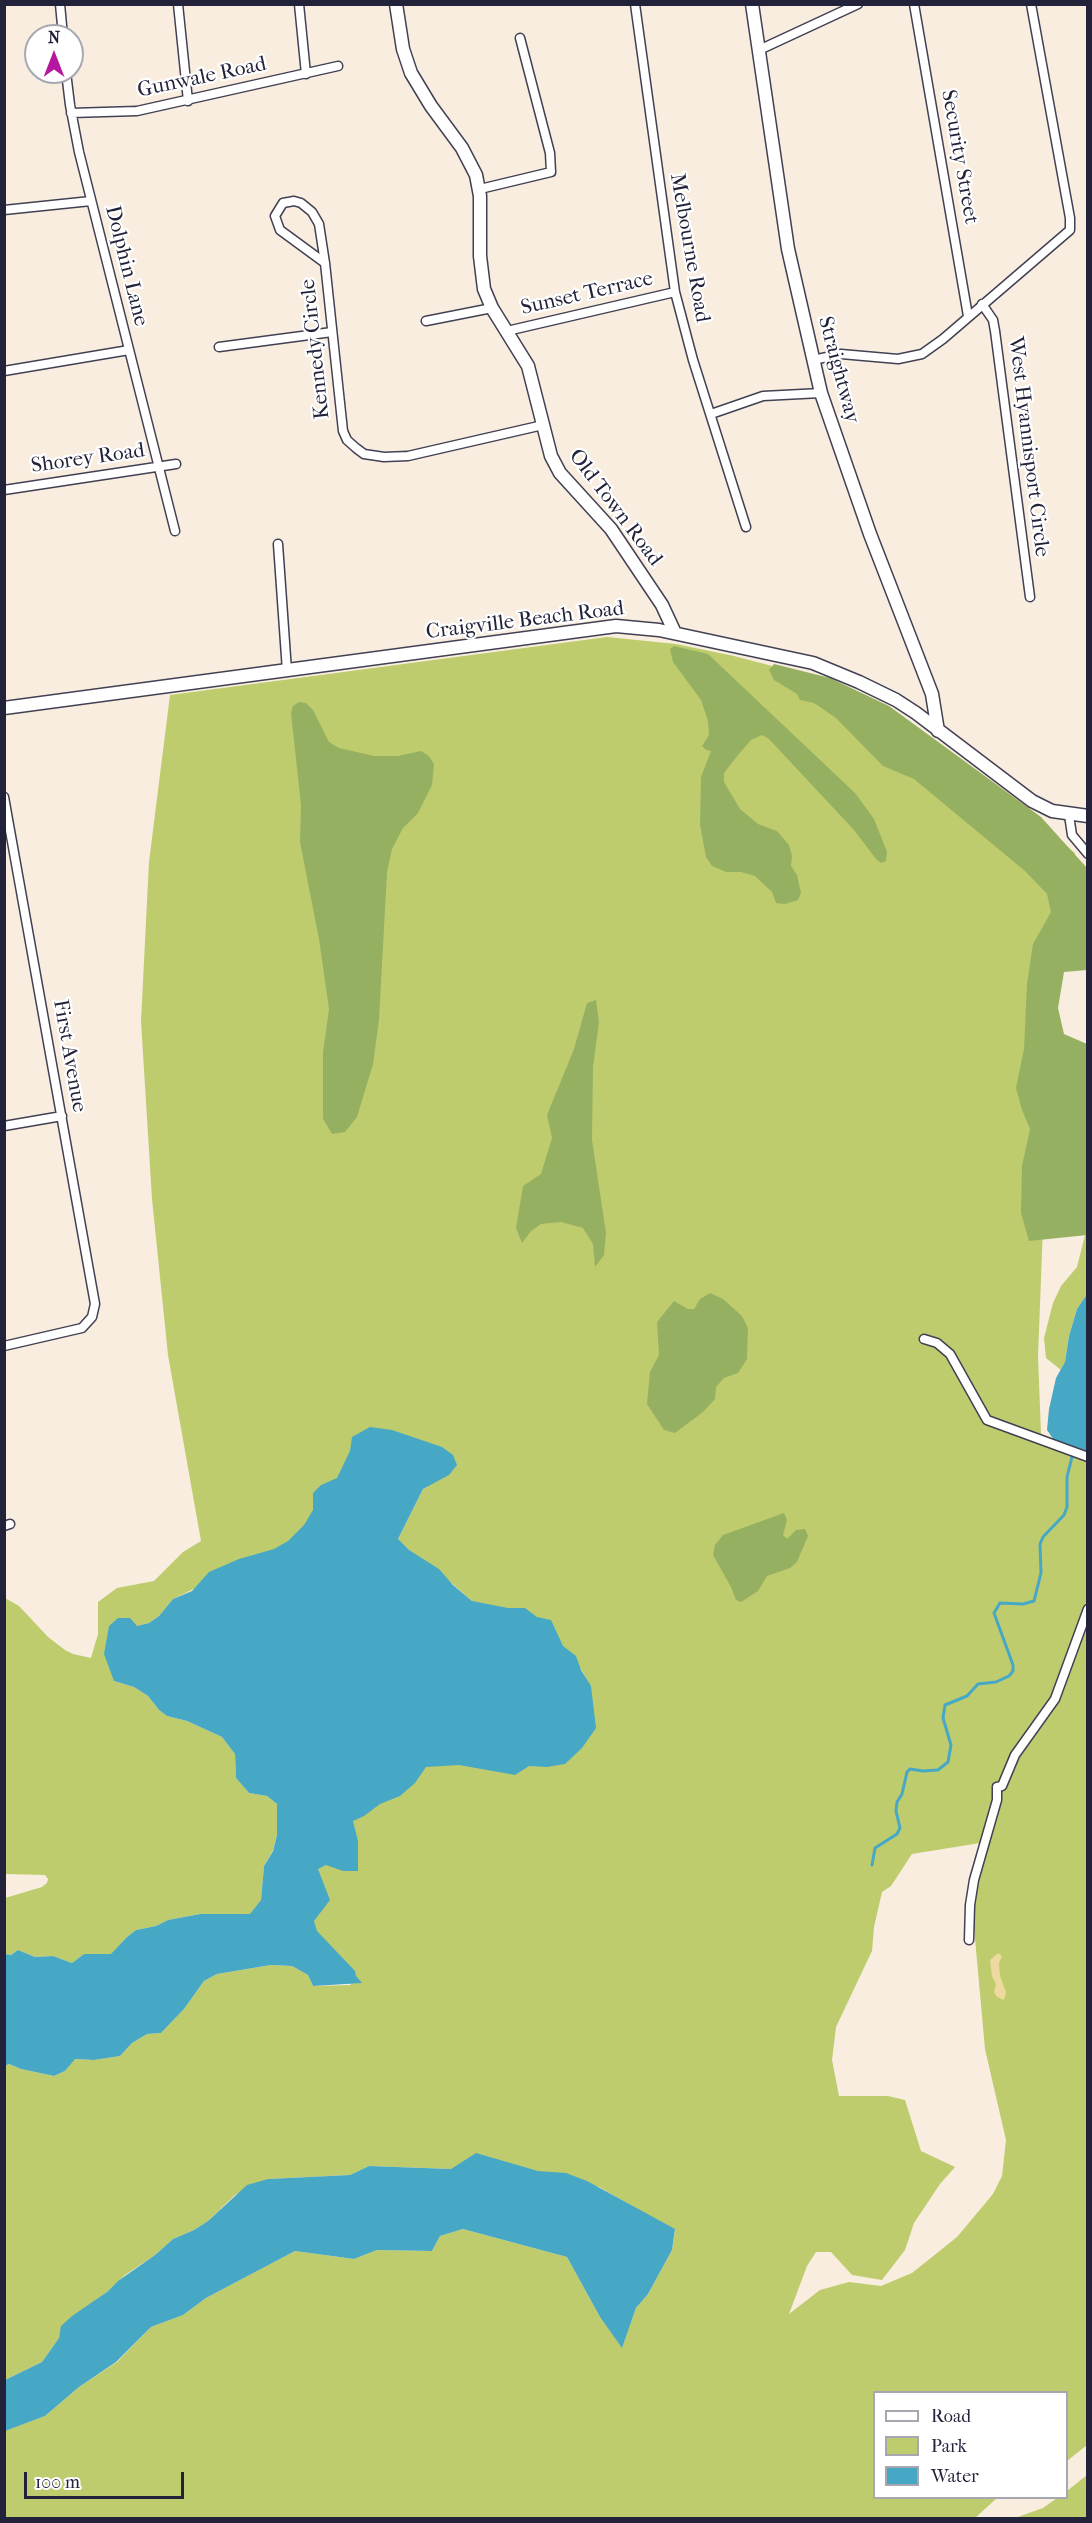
<!DOCTYPE html>
<html>
<head>
<meta charset="utf-8">
<style>
  body { margin:0 }
  #map { position:relative; width:1092px; height:2523px; overflow:hidden; background:#f8edde; font-family:"IM FELL French Canon",serif }
  canvas { display:block }
  .frame { position:absolute; inset:0; border:6px solid #22223b; pointer-events:none }
  .legend { position:absolute; left:873px; top:2391px; width:195px; height:108px; box-sizing:border-box; background:#fff; border:2px solid #a7a7b1; margin:0; padding:8px 10px; list-style:none; font-size:18px; color:#22223b }
  .legend li { display:flex; align-items:center; gap:12px; height:30px }
  .legend b { width:30px; border:2px solid #a7a7b1 }
  .north { position:absolute; left:24px; top:24px; width:60px; height:60px; box-sizing:border-box; background:#fff; border:2px solid #a7a7b1; border-radius:50%; rotate:0deg; font-size:16px; font-weight:700; line-height:24px; text-align:center; color:#22223b }
  .north::after { content:''; display:block; margin:auto; width:21px; height:27px; background:#b5179e; clip-path:polygon(50% 0,100% 100%,50% 72%,0 100%) }
  .scale { position:absolute; left:24px; top:2472px; width:160px; height:27px; box-sizing:border-box; border:3px solid #22223b; border-top:0; padding-left:8px; font-size:18px; line-height:21px; white-space:nowrap; color:#22223b; -webkit-text-stroke:4px #fff; paint-order:stroke }
</style>
</head>
<body>
<div id="map">
<canvas width="1092" height="2523"></canvas>
<div class="frame"></div>
<ul class="legend">
<li><b style="height:8px;background:#fff"></b>Road</li>
<li><b style="height:16px;background:#becc6e"></b>Park</li>
<li><b style="height:16px;background:#47a8c6"></b>Water</li>
</ul>
<div class="north">N</div>
<div class="scale">100 m</div>
</div>
<script>
const ctx = document.querySelector('canvas').getContext('2d');
ctx.lineJoin = 'round';
function fillPath(path, color) { ctx.fillStyle = color; ctx.fill(path, 'evenodd'); }
const poly = rows => new Path2D(rows.map(r => 'M' + r).join(''));
function strokePath(path, color, width, dash) { ctx.strokeStyle = color; ctx.lineWidth = width; ctx.lineCap = dash ? 'butt' : 'round'; ctx.setLineDash(dash || []); ctx.stroke(path); }
function write(font, color, halo, rows, align = 'center') {
  ctx.font = font + ' "IM FELL French Canon",serif'; ctx.lineWidth = 4.5; ctx.setLineDash([]); ctx.textBaseline = 'middle'; ctx.strokeStyle = halo; ctx.fillStyle = color; for (const [text, x, y, turn = 0] of rows) {
    ctx.save(); ctx.translate(x, y); ctx.rotate((+turn || 0) * Math.PI / 180); ctx.textAlign = isNaN(turn) ? turn : align; if (halo) ctx.strokeText(text, 0, 0); ctx.fillText(text, 0, 0); ctx.restore();
  }
}
fillPath(poly([
  [607,637,676,644,734,656,837,683,889,710,1075,853,1055,915,1038,1356,1041,1434,1088,1454,1087,2445,1067,2461,1066,2392,874,2392,874,2498,997,2498,975,2518,5,2518,4,2431,45,2416,79,2387,117,2362,151,2327,183,2315,206,2298,295,2251,354,2259,377,2250,432,2251,440,2236,463,2229,567,2257,600,2317,622,2347,636,2308,648,2294,672,2250,675,2231,599,2187,451,2169,369,2166,350,2175,268,2179,235,2195,208,2221,194,2230,173,2239,155,2255,125,2275,107,2292,62,2326,59,2338,42,2362,5,2380,5,2066,9,2064,21,2069,54,2076,65,2071,74,2059,94,2060,120,2056,132,2043,147,2034,161,2033,184,2009,204,1981,217,1974,271,1965,292,1966,308,1975,313,1986,351,1985,312,1926,317,1869,325,1865,343,1828,412,1768,589,1684,581,1669,472,1601,448,1580,414,1562,398,1539,423,1489,428,1487,318,1515,291,1542,173,1599,159,1616,149,1623,137,1626,114,1681,134,1687,148,1696,159,1710,167,1716,187,1721,222,1737,235,1754,236,1778,249,1793,267,1796,277,1804,277,1835,273,1850,264,1866,261,1900,251,1914,200,1914,168,1920,156,1926,136,1930,127,1937,111,1955,84,1954,72,1963,53,1956,35,1957,18,1950,11,1955,5,1954,5,1898,42,1887,47,1883,48,1879,45,1875,5,1874,5,1598,19,1606,48,1637,65,1650,73,1654,91,1658,98,1634,98,1602,117,1588,154,1581,183,1552,201,1541,168,1355,152,1199,141,1021,149,862,170,695],
  [980,1843,971,1894,985,2049,1006,2140,1002,2176,993,2194,957,2237,912,2273,881,2286,849,2282,820,2290,789,2314,807,2266,816,2252,831,2252,852,2275,882,2280,905,2250,914,2223,940,2184,955,2167,921,2151,905,2100,888,2096,839,2096,832,2060,836,2027,872,1951,874,1927,882,1892,891,1886,912,1854],
  [1087,1227,1087,1294,1077,1309,1069,1336,1065,1362,1061,1370,1046,1358,1044,1338,1053,1303,1061,1286,1077,1267],
  [1087,2475,1087,2518,1015,2518,1043,2508,1057,2498,1066,2498,1067,2491]
]), '#becc6e');
fillPath(poly([
  [674,646,708,654,855,793,874,819,887,852,886,861,881,863,876,859,854,830,769,739,762,735,751,740,738,755,724,773,724,782,740,809,758,824,777,831,789,845,792,856,791,866,797,875,801,893,798,900,785,904,776,903,772,892,755,876,741,872,726,872,712,866,706,857,700,825,701,777,711,751,706,750,702,746,709,735,708,721,701,700,673,662,670,649],
  [774,664,830,678,889,706,1041,817,1087,868,1087,970,1064,972,1058,1008,1064,1034,1087,1044,1087,1235,1029,1241,1021,1213,1022,1166,1030,1129,1022,1110,1016,1088,1024,1049,1027,984,1033,944,1051,912,1047,894,1025,871,914,779,883,766,836,718,814,703,800,700,797,694,774,680,769,670],
  [299,702,306,703,313,710,329,742,339,748,374,756,398,756,421,751,429,756,434,764,432,785,418,813,403,828,392,849,387,872,379,1020,373,1064,357,1117,345,1132,332,1134,323,1119,323,1052,329,1009,319,939,300,842,301,805,291,713,293,706],
  [596,1000,599,1022,593,1067,592,1140,606,1233,604,1255,595,1267,593,1244,583,1228,561,1222,541,1224,531,1231,522,1243,516,1228,523,1186,541,1174,552,1138,547,1115,574,1049,587,1003],
  [710,1293,723,1299,742,1316,748,1328,747,1359,738,1373,724,1378,716,1387,715,1399,703,1412,675,1433,664,1430,647,1404,650,1372,659,1355,657,1322,674,1301,688,1309,694,1309,700,1299],
  [784,1513,787,1520,783,1535,787,1539,796,1530,805,1529,808,1536,797,1562,790,1568,767,1576,758,1591,741,1602,736,1600,731,1587,713,1555,715,1545,723,1535]
]), '#96b061');
fillPath(poly([
  [998,1953,1002,1956,999,1963,1000,1976,1006,1992,1004,2000,997,1997,994,1992,996,1984,992,1976,990,1960]
]), '#eeda9e');
fillPath(poly([
  [1087,1294,1087,1452,1054,1440,1047,1430,1049,1409,1056,1378,1065,1362,1069,1336,1077,1309],
  [370,1427,392,1430,442,1447,453,1455,457,1465,449,1475,423,1489,398,1539,409,1550,439,1569,453,1585,472,1601,508,1608,525,1608,537,1617,551,1620,563,1646,576,1656,581,1670,591,1686,596,1728,582,1748,565,1764,547,1767,529,1766,515,1775,459,1765,426,1767,415,1783,400,1796,380,1804,364,1816,353,1821,358,1841,358,1871,343,1871,326,1865,318,1869,330,1900,314,1921,317,1931,355,1971,356,1976,362,1983,313,1986,308,1975,292,1966,271,1965,217,1974,204,1981,184,2009,161,2033,147,2034,132,2043,120,2056,94,2060,75,2059,65,2071,54,2076,21,2069,9,2064,5,2066,5,1954,11,1955,18,1950,35,1957,53,1956,72,1963,84,1954,111,1954,127,1937,136,1930,156,1926,168,1920,200,1914,250,1914,261,1900,264,1866,273,1851,277,1835,277,1804,267,1796,249,1793,236,1778,235,1754,222,1737,187,1721,167,1716,159,1710,148,1696,134,1687,114,1681,104,1654,109,1626,118,1618,130,1618,137,1626,149,1623,159,1616,173,1599,192,1591,209,1572,239,1559,274,1549,288,1541,304,1525,313,1510,313,1493,321,1485,337,1478,350,1451,352,1437],
  [476,2153,538,2171,566,2173,587,2181,675,2229,672,2250,648,2294,636,2308,622,2348,600,2317,567,2257,463,2229,440,2236,432,2251,377,2250,354,2259,295,2251,206,2298,183,2315,151,2327,116,2362,79,2387,45,2416,5,2431,5,2380,42,2362,59,2338,61,2326,72,2316,107,2292,118,2281,155,2255,173,2239,194,2230,208,2221,247,2185,268,2179,350,2175,369,2166,451,2169]
]), '#47a8c6');
strokePath(poly([
  [872,1865,875,1848,897,1834,900,1828,896,1811,897,1802,902,1794,907,1772,910,1769,923,1771,938,1770,948,1762,951,1745,943,1718,945,1705,967,1696,978,1684,996,1682,1009,1676,1013,1671,1013,1665,994,1613,1000,1603,1023,1604,1034,1601,1041,1573,1040,1544,1043,1537,1064,1515,1067,1507,1067,1477,1073,1453]
]), '#47a8c6', 3);
const street = poly([
  [60,4,63,36],
  [178,4,188,101],
  [299,4,306,74],
  [635,4,675,292,693,360,746,527],
  [914,4,968,316],
  [759,50,858,4],
  [66,72,70,105,79,152,175,531],
  [71,113,137,111,338,66],
  [480,189,551,172,550,153,520,38],
  [4,210,91,201],
  [325,263,280,230,275,216,283,203,294,201,301,203,312,212,319,224,325,263,343,431,347,440,356,448,364,454,384,457,408,456,543,425],
  [982,304,993,320,995,331,1030,597],
  [426,321,492,308],
  [507,331,675,292],
  [219,347,332,332],
  [813,360,841,354,898,359,922,354,943,339,1070,230,1070,218,1031,4],
  [4,371,129,350],
  [711,414,763,396,821,393],
  [4,490,176,464],
  [278,544,287,671],
  [4,797,95,1304,92,1317,82,1328,4,1346],
  [1069,815,1072,835,1088,854],
  [4,1126,62,1116],
  [924,1339,937,1343,950,1354,987,1420,1088,1457],
  [4,1526,10,1524],
  [969,1940,970,1905,974,1880,997,1800,997,1787,1002,1786,1015,1755,1055,1699,1088,1609]
]);
const secondary = poly([
  [396,4,403,49,411,73,431,106,462,148,476,175,480,196,480,256,484,289,492,308,528,366,551,456,560,473,611,529,662,605,675,633],
  [752,4,788,249,821,393,870,534,932,694,938,731],
  [4,708,616,626,659,630,813,663,859,682,896,700,916,713,1032,801,1052,811,1088,816]
]);
strokePath(street, '#424053', 11);
strokePath(secondary, '#424053', 15);
strokePath(street, '#fff', 8);
strokePath(secondary, '#fff', 12);
write('21px', '#22223b', '#fff', [
  ["Gunwale Road",202,78,-12],
  ["Security Street",959,157,80],
  ["Melbourne Road",689,248,80],
  ["Dolphin Lane",126,266,76],
  ["Sunset Terrace",587,294,-13],
  ["Kennedy Circle",316,349,-96],
  ["Straightway",838,370,75],
  ["West Hyannisport Circle",1028,447,83],
  ["Shorey Road",88,459,-8],
  ["Old Town Road",615,508,53],
  ["Craigville Beach Road",525,621,-7],
  ["First Avenue",69,1056,80]
]);
</script>
</body>
</html>
